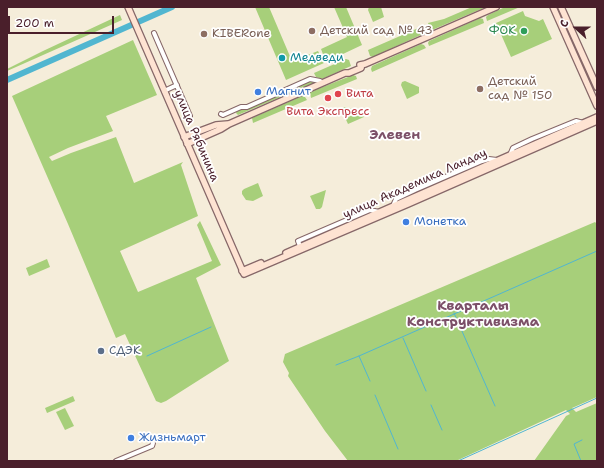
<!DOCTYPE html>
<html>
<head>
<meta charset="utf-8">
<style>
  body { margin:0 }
  #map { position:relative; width:604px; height:468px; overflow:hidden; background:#f5edda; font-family:"Shantell Sans",sans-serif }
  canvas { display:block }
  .frame { position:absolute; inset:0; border:8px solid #4a1f2b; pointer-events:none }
  .north { position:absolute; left:556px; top:8px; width:40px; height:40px; -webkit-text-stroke:3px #fff; paint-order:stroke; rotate:291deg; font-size:11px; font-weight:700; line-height:16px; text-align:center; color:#4a1f2b }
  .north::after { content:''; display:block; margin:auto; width:14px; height:18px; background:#4a1f2b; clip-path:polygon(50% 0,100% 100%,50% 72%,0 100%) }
  .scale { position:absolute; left:8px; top:16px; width:106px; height:18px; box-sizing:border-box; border:2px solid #4a1f2b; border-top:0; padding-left:5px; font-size:12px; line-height:14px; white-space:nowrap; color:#4a1f2b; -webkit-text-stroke:3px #fff; paint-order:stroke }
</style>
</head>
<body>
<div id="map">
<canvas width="604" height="468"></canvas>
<div class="frame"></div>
<div class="north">С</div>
<div class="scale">200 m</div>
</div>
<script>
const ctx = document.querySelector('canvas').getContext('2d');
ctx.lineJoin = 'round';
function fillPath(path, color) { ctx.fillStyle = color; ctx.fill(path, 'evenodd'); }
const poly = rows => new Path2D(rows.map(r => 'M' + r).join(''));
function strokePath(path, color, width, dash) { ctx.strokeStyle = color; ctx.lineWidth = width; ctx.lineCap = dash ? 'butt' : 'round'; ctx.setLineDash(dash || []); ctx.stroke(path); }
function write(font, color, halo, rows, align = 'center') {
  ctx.font = font + ' "Shantell Sans",sans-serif'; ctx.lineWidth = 3.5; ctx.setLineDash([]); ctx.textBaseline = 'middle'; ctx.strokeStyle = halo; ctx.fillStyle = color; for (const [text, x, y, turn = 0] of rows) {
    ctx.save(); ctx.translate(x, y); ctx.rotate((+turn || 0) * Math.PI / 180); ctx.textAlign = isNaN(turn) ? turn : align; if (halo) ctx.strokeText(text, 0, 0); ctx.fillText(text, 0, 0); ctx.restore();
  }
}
fillPath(poly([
  [255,7,269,7,292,61,318,51,324,63,286,80],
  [334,7,346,7,362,45,326,62,321,49,347,37],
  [369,7,381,7,384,17,373,22,368,10],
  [472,7,486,7,432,30,430,29,428,23,444,19],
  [505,7,520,7,487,21,486,17,488,15],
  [523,11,525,16,539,21,543,19,552,39,511,57,496,23],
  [120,15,122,20,7,71,7,69,43,51],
  [480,18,483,19,484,23,429,46,428,43,429,41],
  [423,26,426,31,425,33,373,57,370,56,368,50],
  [133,40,157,95,106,116,113,131,68,148,49,157,52,161,71,153,116,137,134,183,183,162,181,165,198,216,120,251,138,292,212,261,197,225,200,221,221,265,196,278,229,361,166,401,161,403,156,401,125,334,116,338,68,224,12,96],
  [421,44,424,45,426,48,372,72,371,69,372,66],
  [346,59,349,60,351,66,322,79,316,77,314,73],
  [353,75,356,76,357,79,311,98,310,92],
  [311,81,316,82,238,115,236,113,237,110],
  [405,81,419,87,419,93,407,99,401,85,402,82],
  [302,96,305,97,307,100,253,123,252,118],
  [344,107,346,107,359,112,364,117,348,124,342,111],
  [258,183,263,196,253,201,246,200,242,194,242,191,244,189],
  [326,190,322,207,320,209,316,209,310,196],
  [595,222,597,224,597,397,572,408,576,412,597,403,597,461,534,461,566,416,570,414,566,410,456,461,348,461,325,431,288,376,289,373,283,362,285,354],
  [47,259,50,267,29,276,26,268],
  [73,396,75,401,47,413,45,408],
  [65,408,74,426,65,430,56,412]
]), '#a7cf7a');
strokePath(poly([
  [454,313,495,406],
  [403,338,426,391],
  [147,356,211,327],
  [359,356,370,381],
  [336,365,359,356,597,251],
  [375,395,398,449],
  [431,405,442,430],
  [458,461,597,398],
  [581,461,574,444,582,440]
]), '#51b6d0', 1);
strokePath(poly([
  [7,80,172,7]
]), '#51b6d0', 6);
const street = poly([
  [154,33,190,116],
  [164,91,177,85],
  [221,114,223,115,241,107,247,107,310,79,320,81,322,83],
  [510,155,513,148,532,139,576,121,583,123],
  [393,206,396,199,415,190,482,161,489,159,497,160],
  [300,246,298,241,356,216,370,210,379,212],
  [116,461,152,446,153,443]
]);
const secondary = poly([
  [128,7,244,274,408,204,597,121],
  [553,7,597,106],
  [561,7,597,87],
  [360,65,365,64,496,7],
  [184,137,216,125,228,124],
  [187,144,221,129,229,124,345,73,349,73,361,68,362,65],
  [286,253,597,117],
  [242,271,261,263]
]);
strokePath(street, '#866768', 6);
strokePath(secondary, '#866768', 8);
strokePath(street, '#fff', 4);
strokePath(secondary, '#fee3d2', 5.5);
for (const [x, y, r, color] of [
  [312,31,4,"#8d6e63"],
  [524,31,4,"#2e9e5b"],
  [204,34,4,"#8d6e63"],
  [282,58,4,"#0f9aa8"],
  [480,89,4,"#8d6e63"],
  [258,92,4,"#3f7fe0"],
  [338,94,4,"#e0444e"],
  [328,98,4,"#e0444e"],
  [406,222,4,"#3f7fe0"],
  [101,351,4,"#5c6f8a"],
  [131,438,4,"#3f7fe0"]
]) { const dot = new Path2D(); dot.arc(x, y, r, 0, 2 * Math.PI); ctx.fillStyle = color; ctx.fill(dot); strokePath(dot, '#fff', 1.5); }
write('12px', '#785e54', '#fff', [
  ["Детский сад № 43",320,31],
  ["KIBERone",212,34],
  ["Детский",488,82],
  ["сад № 150",488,96]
], 'left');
write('12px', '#27864d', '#fff', [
  ["ФОК",516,31]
], 'right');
write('12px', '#0d838f', '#fff', [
  ["Медведи",290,58]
], 'left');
write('12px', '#366cbe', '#fff', [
  ["Магнит",266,92],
  ["Монетка",414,222],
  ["Жизньмарт",139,438]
], 'left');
write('12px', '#be3a42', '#fff', [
  ["Вита",346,94],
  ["Вита Экспресс",328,112,"center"]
], 'left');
write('12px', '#4a1f2b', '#fff', [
  ["улица Рябинина",196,136,67],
  ["улица Академика Ландау",415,184,-24]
]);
write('12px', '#4e5e75', '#fff', [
  ["СДЭК",109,351]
], 'left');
write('bold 14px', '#7c5068', '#fff', [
  ["Элевен",395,135],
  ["Кварталы",473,306],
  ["Конструктивизма",473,322]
]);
</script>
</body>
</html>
